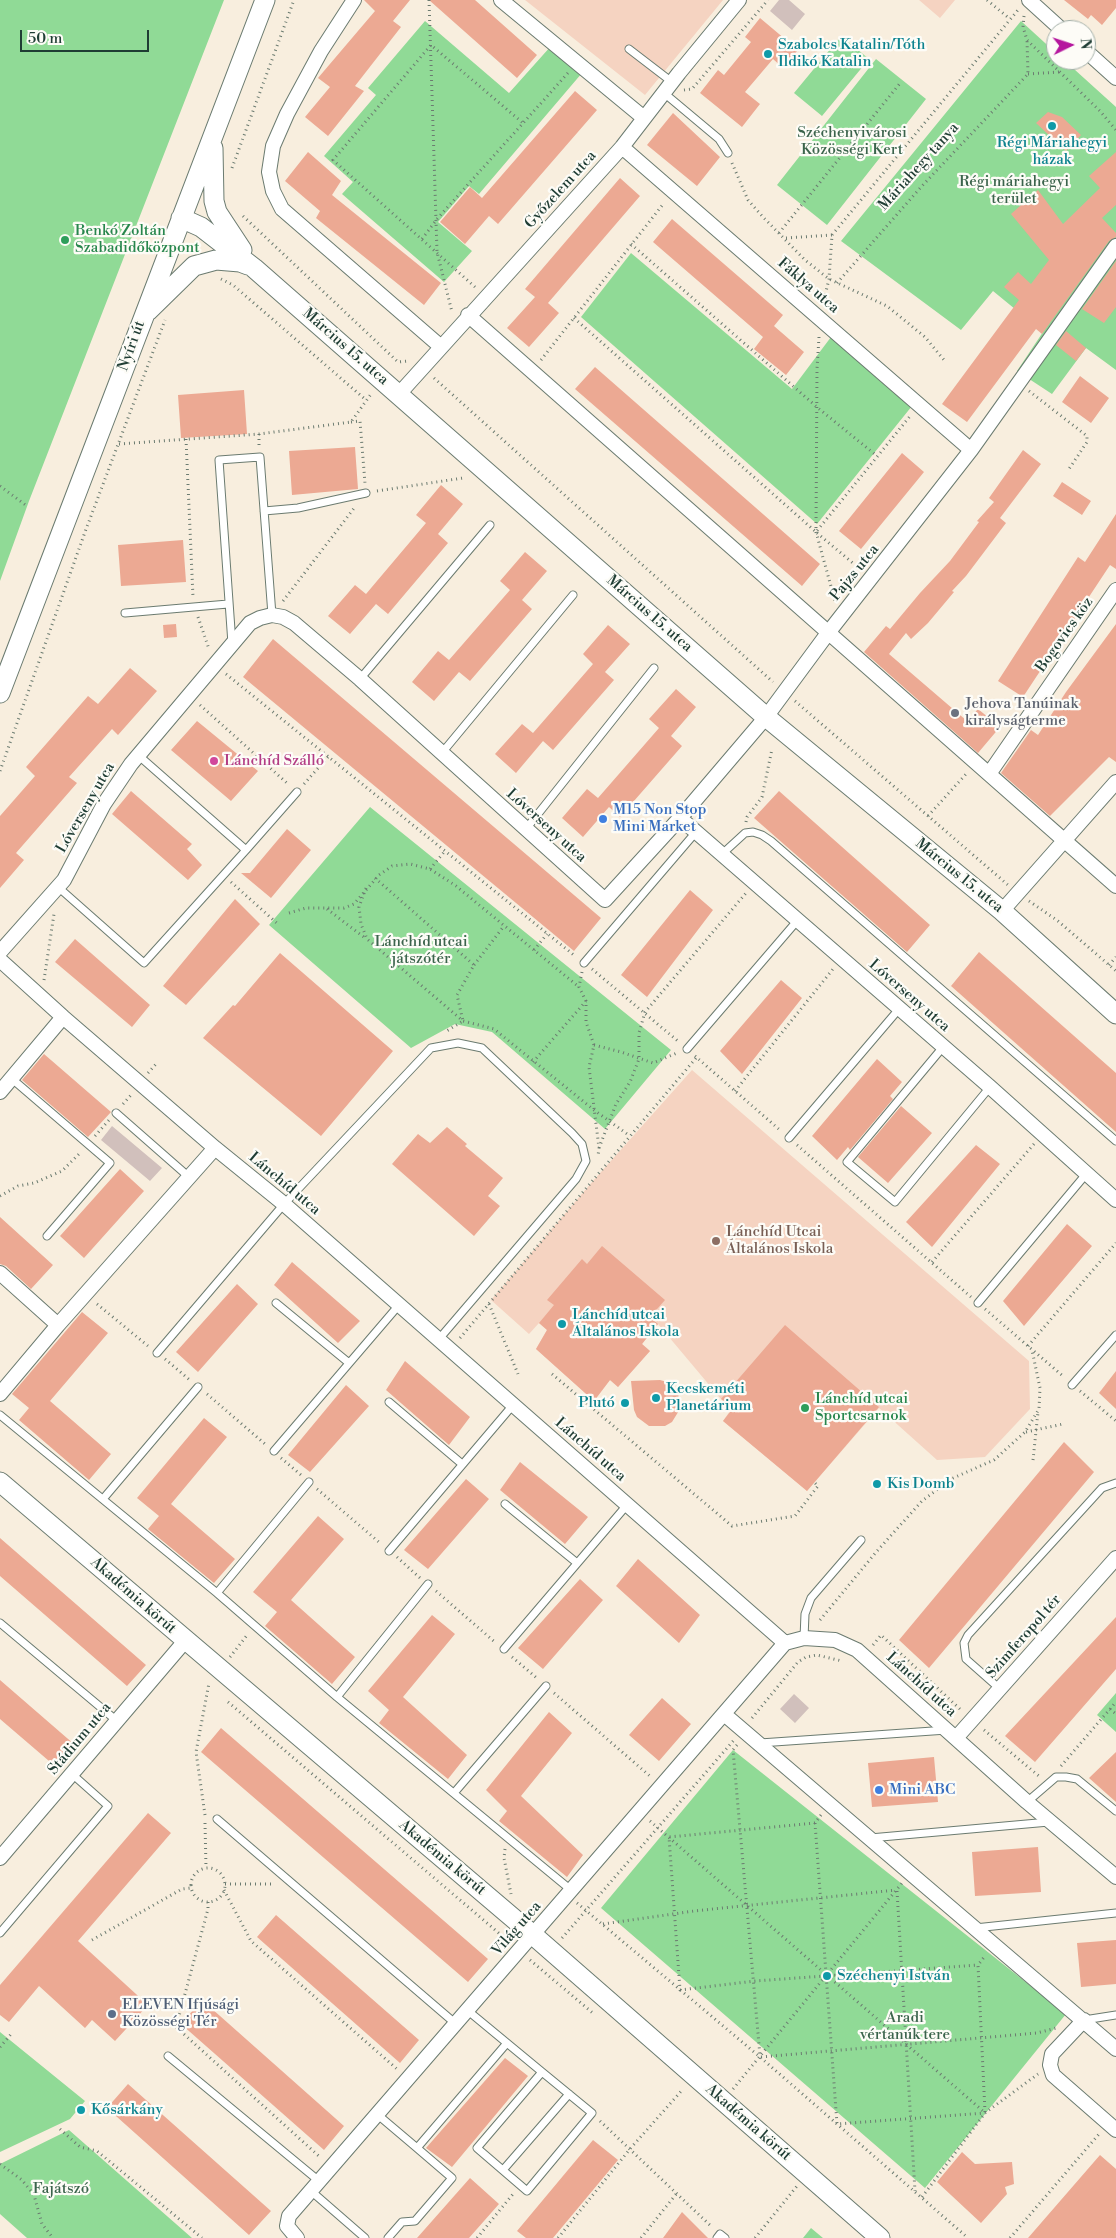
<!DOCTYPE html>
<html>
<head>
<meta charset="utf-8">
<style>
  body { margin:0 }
  #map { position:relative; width:1116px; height:2238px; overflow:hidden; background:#f8eede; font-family:"Libre Bodoni",serif }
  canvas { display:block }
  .north { position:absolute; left:1046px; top:20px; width:50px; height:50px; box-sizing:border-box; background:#fdfcf7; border:1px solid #a4b0a9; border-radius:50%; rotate:86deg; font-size:14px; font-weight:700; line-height:20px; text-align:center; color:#1f3d34 }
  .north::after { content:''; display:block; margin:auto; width:18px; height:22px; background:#b5179e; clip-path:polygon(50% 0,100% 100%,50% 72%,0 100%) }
  .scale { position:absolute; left:20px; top:30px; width:129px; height:22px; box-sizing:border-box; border:2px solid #1f3d34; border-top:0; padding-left:6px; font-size:15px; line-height:18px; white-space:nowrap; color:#1f3d34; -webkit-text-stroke:4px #fdfcf7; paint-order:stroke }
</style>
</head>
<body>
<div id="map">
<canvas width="1116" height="2238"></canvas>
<div class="north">N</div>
<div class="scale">50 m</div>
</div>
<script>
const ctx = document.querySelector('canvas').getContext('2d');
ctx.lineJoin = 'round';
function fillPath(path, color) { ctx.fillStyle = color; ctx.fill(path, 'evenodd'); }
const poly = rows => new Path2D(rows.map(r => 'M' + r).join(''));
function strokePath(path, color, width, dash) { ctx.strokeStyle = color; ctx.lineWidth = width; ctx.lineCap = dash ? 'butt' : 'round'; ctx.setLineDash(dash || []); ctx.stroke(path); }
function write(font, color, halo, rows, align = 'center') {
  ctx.font = font + ' "Libre Bodoni",serif'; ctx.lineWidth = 4.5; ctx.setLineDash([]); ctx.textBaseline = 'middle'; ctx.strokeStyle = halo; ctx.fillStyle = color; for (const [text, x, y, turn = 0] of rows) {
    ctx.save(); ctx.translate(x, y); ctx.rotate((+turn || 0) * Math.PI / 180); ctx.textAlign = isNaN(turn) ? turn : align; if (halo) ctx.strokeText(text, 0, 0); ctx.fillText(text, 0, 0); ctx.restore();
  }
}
fillPath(poly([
  [525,0,723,0,645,95],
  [919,0,955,0,940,18],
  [692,1070,1029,1361,1030,1409,985,1457,937,1460,879,1408,807,1491,723,1421,732,1408,721,1399,658,1324,642,1344,650,1351,618,1387,610,1380,594,1401,536,1349,547,1330,539,1323,529,1334,491,1300,593,1181]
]), '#f5d3c1');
fillPath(poly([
  [779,0,789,0,805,14,792,30,770,11],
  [112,1126,162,1168,150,1181,101,1140],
  [794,1694,809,1708,795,1723,780,1709]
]), '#d1c0bc');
fillPath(poly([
  [0,0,224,0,29,501,0,581],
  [425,21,509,93,551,46,582,73,479,194,469,186,438,222,472,251,444,282,342,194,353,182,324,156,376,95,368,88],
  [1021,21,1056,53,1056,60,1064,60,1116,107,1116,370,1086,348,1052,394,1017,371,1043,332,993,291,961,330,841,241],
  [841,36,869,59,822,116,794,93],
  [876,59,926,99,827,225,777,185],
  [631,253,792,389,831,337,912,406,817,524,581,317],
  [370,807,671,1050,605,1129,492,1032,455,1024,411,1048,269,925],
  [1116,1693,1116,1732,1097,1715],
  [733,1750,1066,2014,925,2188,601,1908],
  [0,2032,85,2101,70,2119,0,2152],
  [69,2130,192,2238,27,2238,0,2214,0,2164],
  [811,2228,823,2238,803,2238]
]), '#90da96');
fillPath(poly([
  [364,0,410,0,393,21,401,27,355,86,364,91,328,136,305,117,330,87,318,78,375,11],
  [429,0,475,0,537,55,517,78],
  [1064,0,1116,0,1116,8,1102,25,1091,15,1088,19],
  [760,18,798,50,783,68,773,59,745,92,760,104,742,127,700,93,718,70,724,75,751,42,745,37],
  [575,91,597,110,498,224,489,216,465,244,440,222,470,187,482,198],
  [1048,112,1062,117,1081,135,1066,151,1036,123],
  [673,113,720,157,697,186,647,145],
  [308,152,341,181,332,195,441,283,424,305,316,218,320,211,285,181],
  [1116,152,1116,205,1102,218,1116,233,1116,237,1109,241,1042,334,1036,329,967,422,942,404,1019,300,1004,287,1018,272,1031,284,1049,260,1011,214,1038,190,1063,224,1100,188,1089,176],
  [620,178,640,196,548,303,559,313,529,347,507,328,535,297,525,289],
  [672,219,783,315,774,326,804,352,786,375,754,349,763,337,653,242],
  [1116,261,1116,307,1104,323,1082,309],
  [1066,331,1086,348,1076,361,1056,345],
  [595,367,820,564,802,586,575,389],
  [1080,376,1109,398,1091,423,1062,402],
  [244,390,247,434,181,438,178,395],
  [355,447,358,489,292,495,289,451],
  [1023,450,1041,464,1000,518,1006,523,966,576,952,591,954,592,928,623,911,639,906,633,889,654,967,721,978,709,1000,727,978,753,864,652,886,626,890,629,920,593,950,561,979,522,977,521,994,502,989,498],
  [902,453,924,472,861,549,839,531],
  [1062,482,1091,501,1082,515,1053,496],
  [441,485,463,504,438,534,448,543,388,614,376,604,350,634,328,616,355,585,366,594,426,523,416,515],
  [1116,514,1116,569,1110,565,1023,697,998,681,1078,557,1085,562],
  [183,540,186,582,121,586,118,545],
  [525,552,547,571,522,600,532,609,470,681,459,672,434,701,412,682,438,651,449,660,510,590,500,581],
  [176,624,177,637,164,638,163,625],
  [1116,624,1116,762,1109,757,1050,816,1001,773,1031,730,1038,735,1066,692],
  [608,625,630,644,605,672,614,680,553,750,543,741,516,773,495,754,522,724,533,733,593,664,583,654],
  [273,639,601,918,574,951,243,677],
  [130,668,157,691,118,735,112,729,69,777,77,783,16,853,24,860,0,888,0,816,35,776,26,767,88,696,98,704],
  [676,689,696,707,671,736,682,746,620,817,609,807,583,837,562,818,587,789,598,798,659,728,649,719],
  [197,721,258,771,231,801,171,750],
  [131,791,192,844,187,849,202,865,188,880,112,814],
  [779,791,930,925,907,952,754,818],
  [287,829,311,850,271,898,241,873,250,873],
  [690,890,713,910,647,997,621,975],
  [235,899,260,924,186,1005,163,986],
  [75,939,150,1005,132,1027,55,962],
  [979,952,1116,1073,1116,1132,951,986],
  [280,953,393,1051,321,1136,203,1038,233,1005,235,1006],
  [781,980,802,998,742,1074,720,1051],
  [44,1054,111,1112,88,1137,22,1080],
  [877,1059,902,1082,890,1096,893,1099,850,1150,848,1147,837,1160,812,1136],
  [901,1106,932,1133,888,1183,858,1157],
  [447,1127,467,1144,465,1146,503,1178,488,1196,500,1206,474,1236,392,1164,418,1134,430,1143],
  [976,1145,1000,1164,932,1247,906,1222],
  [120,1169,144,1191,84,1258,60,1236],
  [0,1217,53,1265,31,1289,6,1266,0,1264],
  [1067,1224,1092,1246,1024,1326,1003,1301],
  [602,1246,665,1300,650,1317,658,1324,642,1344,650,1351,618,1387,610,1380,594,1401,536,1349,547,1330,539,1323,554,1305,547,1300,582,1259,587,1264],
  [292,1262,360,1321,338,1343,274,1285],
  [237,1284,258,1304,198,1372,176,1352],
  [82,1312,108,1333,50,1401,111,1454,89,1480,19,1420,29,1408,12,1394],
  [785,1325,879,1407,807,1491,723,1421,733,1408,721,1399],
  [405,1361,470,1417,449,1445,386,1390],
  [1116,1371,1116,1409,1099,1393],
  [660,1380,667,1382,678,1393,680,1409,672,1422,665,1426,649,1426,637,1417,634,1410,631,1381],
  [346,1385,369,1406,310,1472,288,1455],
  [204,1418,227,1437,171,1504,235,1559,214,1583,148,1529,159,1516,137,1498],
  [1064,1442,1094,1472,929,1668,899,1640],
  [520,1462,588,1517,565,1544,500,1490],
  [466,1479,489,1499,428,1569,404,1550],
  [318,1516,344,1539,291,1600,355,1657,332,1684,265,1626,277,1612,253,1592],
  [0,1538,146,1665,127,1686,0,1576],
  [638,1559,700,1615,679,1643,616,1586],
  [580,1579,603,1600,543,1669,518,1648],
  [432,1615,455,1634,403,1697,467,1755,448,1779,379,1723,389,1710,368,1691],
  [1116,1617,1116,1669,1035,1762,1005,1736],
  [0,1680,75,1745,56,1767,0,1719],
  [662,1698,691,1724,659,1761,629,1735],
  [549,1712,572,1733,521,1796,583,1855,567,1877,499,1821,507,1811,486,1790],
  [221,1728,488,1959,468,1982,201,1752],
  [1116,1752,1116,1802,1089,1778],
  [934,1757,938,1802,872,1807,868,1763],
  [148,1813,171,1833,78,1941,148,2005,115,2041,92,2020,85,2028,39,1986,9,2022,0,2015,0,1985],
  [1038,1847,1041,1892,975,1896,972,1852],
  [276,1915,419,2040,400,2063,257,1937],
  [1116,1940,1116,1984,1081,1987,1077,1943],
  [202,2000,344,2126,324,2150,181,2024],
  [505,2058,528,2076,452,2167,426,2148],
  [128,2084,271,2211,249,2235,107,2108],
  [593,2140,618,2160,553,2238,526,2238,517,2231],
  [962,2152,975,2164,1012,2162,1014,2184,1005,2187,1007,2194,981,2223,937,2182],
  [1100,2155,1116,2169,1116,2238,1028,2238],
  [470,2178,499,2204,469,2238,417,2238],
  [682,2212,708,2238,663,2238]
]), '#eca993');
const lane = poly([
  [629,49,672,82],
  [664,93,719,139,728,153],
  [264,511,298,508,366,493],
  [125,613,228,604],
  [232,644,219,460,260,457,272,615],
  [360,679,490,525],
  [441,754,573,595],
  [526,829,654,668],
  [246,850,297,792],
  [721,855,745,833,753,832,762,835,771,841,1116,1141],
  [58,887,144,963,246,850,138,755],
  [584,963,696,832],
  [943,1047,847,1162,895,1202,990,1087],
  [687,1049,797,921],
  [11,1078,110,1163,47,1236],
  [116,1113,189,1177],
  [789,1138,899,1009],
  [276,1303,349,1363],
  [978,1303,1087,1173],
  [157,1353,284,1204,431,1048,458,1043,482,1048,572,1133,582,1144,586,1161,576,1179,439,1339],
  [1072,1385,1116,1335],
  [389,1402,462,1464],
  [0,1415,217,1593,337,1697,571,1890],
  [274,1451,399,1305],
  [103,1499,198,1387],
  [505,1504,577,1563],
  [389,1551,513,1405],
  [217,1593,309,1482],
  [0,1623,117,1721],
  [804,1638,805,1614,811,1598,861,1540],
  [504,1649,627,1505],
  [1000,1689,966,1659,964,1643,968,1635,1102,1488,1116,1483],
  [337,1697,428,1584],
  [760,1743,947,1730],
  [454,1793,546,1686],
  [1027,1802,1056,1777,1066,1777,1077,1779,1116,1811],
  [217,1819,456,2024],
  [870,1838,1049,1822],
  [975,1928,1116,1913],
  [0,1933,108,1806,72,1774],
  [467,2010,542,2072,592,2113,527,2191,477,2148,542,2072],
  [1084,2020,1116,2015],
  [168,2056,319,2181],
  [378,2115,417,2148],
  [503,2170,569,2094],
  [311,2191,365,2238],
  [388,2238,402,2222,415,2221,452,2178,417,2148,507,2043],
  [717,2238,720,2234,725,2238]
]);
const street = poly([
  [354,0,321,51,287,114,273,146,269,172,273,191,282,209,440,346],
  [501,0,644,118],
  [1029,0,1062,30],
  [1086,51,1116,78],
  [622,147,971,450],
  [468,315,1116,886],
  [399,394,622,147,679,73,739,0],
  [989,774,1116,590],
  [680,818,766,717,828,633,971,450,1116,246],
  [1002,911,1116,782],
  [0,952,64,880,104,804,131,764,250,623,260,618,272,615,283,617,294,623,360,679,605,900,680,818,990,1087,1116,1200],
  [0,960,63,1017,215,1148,284,1204,785,1643],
  [0,1092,63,1017],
  [0,1273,58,1325],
  [0,1394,58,1325,215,1148],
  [785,1643,804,1638,835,1640,857,1650,1027,1802,1116,1877],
  [724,1714,1116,2049],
  [956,1738,1116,1558],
  [0,1858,185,1641],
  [1084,2020,1052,2054,1050,2065,1053,2075,1116,2130],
  [297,2238,287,2226,289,2216,785,1643]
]);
const secondary = poly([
  [213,148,214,201,217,212,242,250],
  [181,218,201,227,254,268,766,717,1002,911,1116,1014],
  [148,311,194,266,216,260,240,262,248,265],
  [0,693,265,0],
  [0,1482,533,1935,880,2238]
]);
strokePath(lane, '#6b7b70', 9);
strokePath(street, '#6b7b70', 16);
strokePath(secondary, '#6b7b70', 21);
strokePath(poly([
  [429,0,437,252,452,312],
  [987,0,1010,19],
  [1024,16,1023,27,1027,40,1100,111,1116,130],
  [1028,74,1059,72],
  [684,90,692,89,768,0],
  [732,163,748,200,762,216,805,260,829,279,887,306,925,337,944,360],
  [232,168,294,0],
  [243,216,398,362,408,361],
  [779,233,901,82],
  [786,238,832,235],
  [422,239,437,219,568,73],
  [631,244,818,408,877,456],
  [221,279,233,285,366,400],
  [837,283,921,187,1028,74,1027,40],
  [475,287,333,160,431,45,523,123],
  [823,304,829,279,832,235,1018,10],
  [574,318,816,532,911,415],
  [819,337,817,369,816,532,835,601],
  [541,360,664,203],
  [434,378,773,682],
  [1029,391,1087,436,1087,442,1069,469],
  [351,422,360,421,365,483],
  [259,434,259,446],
  [186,439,193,597],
  [119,444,259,434,351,422,371,394],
  [0,486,27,506],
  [377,491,463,478],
  [817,533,860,569],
  [283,601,355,507],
  [198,617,209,649],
  [226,674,575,956],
  [795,701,1008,885],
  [200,705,288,784],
  [0,771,85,532,165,320],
  [304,784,328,757],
  [928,816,966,774],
  [746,822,747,817,762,797,772,749],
  [430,869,445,851],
  [375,878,474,965,457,995,463,1021,445,1032],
  [231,882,279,925],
  [366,888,359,907,361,924,367,939,463,1021,494,1029,594,1110,630,1136],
  [1029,901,1058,921,1116,971],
  [327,909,365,938],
  [289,913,306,908,344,908,354,904,379,875,392,866,410,864,430,869,456,886,579,987],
  [534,950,547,934],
  [474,965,504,926],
  [1109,965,1116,957],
  [592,969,679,1042],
  [582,972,579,987,586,1001,586,1022,594,1045,589,1067,599,1148,598,1156],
  [44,980,54,914],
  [594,1045,621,1052,653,1063,677,1053],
  [695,1056,781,1131],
  [533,1062,586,1001],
  [148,1073,157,1063],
  [735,1091,833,969],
  [123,1104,132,1094],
  [95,1136,109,1120],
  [797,1145,971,1297],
  [599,1148,616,1104,630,1082,639,1059,639,1033,645,1012,746,893],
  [0,1196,18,1186,34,1183,62,1171,81,1152],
  [932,1262,1034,1144],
  [97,1304,148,1346],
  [489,1304,518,1374],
  [985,1309,1064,1377],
  [460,1338,696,1058],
  [1028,1346,1116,1243],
  [165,1359,191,1381],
  [552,1374,732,1526,795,1516,818,1486,814,1482],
  [1080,1391,1116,1421],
  [207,1394,265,1444],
  [1026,1432,1063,1424],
  [281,1458,301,1475],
  [1033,1460,1038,1412],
  [317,1489,380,1543],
  [397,1557,420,1578],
  [436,1591,496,1643],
  [820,1620,877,1551,922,1501,951,1479,994,1460,1025,1432,1039,1409,1040,1388,1032,1350],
  [873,1645,881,1635,962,1711],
  [230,1657,248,1634],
  [512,1657,538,1679],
  [554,1693,651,1777],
  [228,1702,508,1941],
  [1110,1709,1116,1714],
  [752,1718,798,1662,806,1657,817,1655,842,1661],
  [984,1730,1040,1777],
  [737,1745,733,1750,760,2056],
  [1061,1766,1116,1702],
  [205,1815,196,1752,209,1683],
  [821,1815,815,1823,837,2124,985,2113],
  [650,1821,984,2112],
  [205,1823,206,1868],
  [815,1823,669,1837,680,1990,755,1981,978,1965],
  [505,1849,504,1858,511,1894],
  '191 1885a17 17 0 1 1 34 0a17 17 0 1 1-34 0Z',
  [225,1884,274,1884],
  [224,1890,251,1941,397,2069],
  [897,1891,915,2191],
  [208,1902,208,1909,176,2027,321,2158],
  [577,1903,760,2057,968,2238],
  [603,1924,694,1911,896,1890],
  [562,1938,734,1740],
  [92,1940,182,1889,191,1888],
  [530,1960,594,2014],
  [0,2047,12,2033],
  [761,2057,1037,2033,1056,2028],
  [733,2089,902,1883],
  [985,2112,978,1965,985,1956],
  [600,2121,712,2227],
  [60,2129,80,2147,97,2151,202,2238],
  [0,2164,22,2180,34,2195,42,2224,53,2238],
  [922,2197,985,2113,1038,2074],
  [477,2238,513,2194],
  [558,2238,630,2149,683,2089],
  [641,2238,677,2193],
  [755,2238,797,2186],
  [1010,2238,1099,2134]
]), '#6b7b70', 3, [1, 4]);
strokePath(lane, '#fff', 7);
strokePath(street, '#fff', 14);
strokePath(secondary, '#fff', 19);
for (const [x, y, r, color] of [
  [768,54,5,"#0f9aa8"],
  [1052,126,5,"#0f9aa8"],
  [65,240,5,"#2e9e5b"],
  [955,713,5,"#6b7280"],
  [214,761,5,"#d1479c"],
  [603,819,5,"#3f7fe0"],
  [716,1241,5,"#8d6e63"],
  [562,1324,5,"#0f9aa8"],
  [656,1398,5,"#0f9aa8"],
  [625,1403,5,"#0f9aa8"],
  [805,1408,5,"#2e9e5b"],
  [877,1484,5,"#0f9aa8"],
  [879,1790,5,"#3f7fe0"],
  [827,1976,5,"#0f9aa8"],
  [112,2014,5,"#5c6f8a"],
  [81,2110,5,"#0f9aa8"]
]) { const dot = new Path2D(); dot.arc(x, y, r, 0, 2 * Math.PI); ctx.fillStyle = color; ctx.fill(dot); strokePath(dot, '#fdfcf7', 2); }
write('15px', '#0d838f', '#fdfcf7', [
  ["Szabolcs Katalin/Tóth",778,45],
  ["Ildikó Katalin",778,62],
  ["Régi Máriahegyi",1052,143,"center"],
  ["házak",1052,160,"center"],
  ["Lánchíd utcai",572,1315],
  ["Általános Iskola",572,1332],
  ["Kecskeméti",666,1389],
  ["Planetárium",666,1406],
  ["Plutó",615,1403,"right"],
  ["Kis Domb",887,1484],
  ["Széchenyi István",837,1976],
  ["Kősárkány",91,2110]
], 'left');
write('15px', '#3b644c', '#fdfcf7', [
  ["Széchenyivárosi",852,133],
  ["Közösségi Kert",852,150],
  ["Régi máriahegyi",1014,182],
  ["terület",1014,199],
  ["Lánchíd utcai",421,942],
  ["játszótér",421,959],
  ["Aradi",905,2018],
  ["vértanúk tere",905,2035],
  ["Fajátszó",61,2189]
]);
write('15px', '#1f3d34', '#fdfcf7', [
  ["Máriahegy tanya",919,167,-48],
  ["Győzelem utca",561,190,-48],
  ["Fáklya utca",808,286,41],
  ["Nyíri út",132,346,-70],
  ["Március 15. utca",345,347,41],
  ["Pajzs utca",855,573,-51],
  ["Március 15. utca",649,614,41],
  ["Bogovics köz",1065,635,-55],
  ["Lóverseny utca",86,808,-60],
  ["Lóverseny utca",546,826,42],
  ["Március 15. utca",959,876,39],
  ["Lóverseny utca",909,996,41],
  ["Lánchíd utca",284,1184,40],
  ["Lánchíd utca",590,1450,41],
  ["Akadémia körút",133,1596,41],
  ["Szimferopol tér",1024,1637,-49],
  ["Lánchíd utca",921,1685,42],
  ["Stádium utca",80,1739,-50],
  ["Akadémia körút",442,1858,40],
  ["Világ utca",517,1929,-49],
  ["Akadémia körút",748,2123,41]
]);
write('15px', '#27864d', '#fdfcf7', [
  ["Benkó Zoltán",75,231],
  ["Szabadidőközpont",75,248],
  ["Lánchíd utcai",815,1399],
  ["Sportcsarnok",815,1416]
], 'left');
write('15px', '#5b616d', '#fdfcf7', [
  ["Jehova Tanúinak",965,704],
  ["királyságterme",965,721]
], 'left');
write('15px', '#b23c85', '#fdfcf7', [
  ["Lánchíd Szálló",224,761]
], 'left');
write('15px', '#366cbe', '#fdfcf7', [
  ["M15 Non Stop",613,810],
  ["Mini Market",613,827],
  ["Mini ABC",889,1790]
], 'left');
write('15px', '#785e54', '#fdfcf7', [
  ["Lánchíd Utcai",726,1232],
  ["Általános Iskola",726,1249]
], 'left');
write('15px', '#4e5e75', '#fdfcf7', [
  ["ELEVEN Ifjúsági",122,2005],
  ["Közösségi Tér",122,2022]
], 'left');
</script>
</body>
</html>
